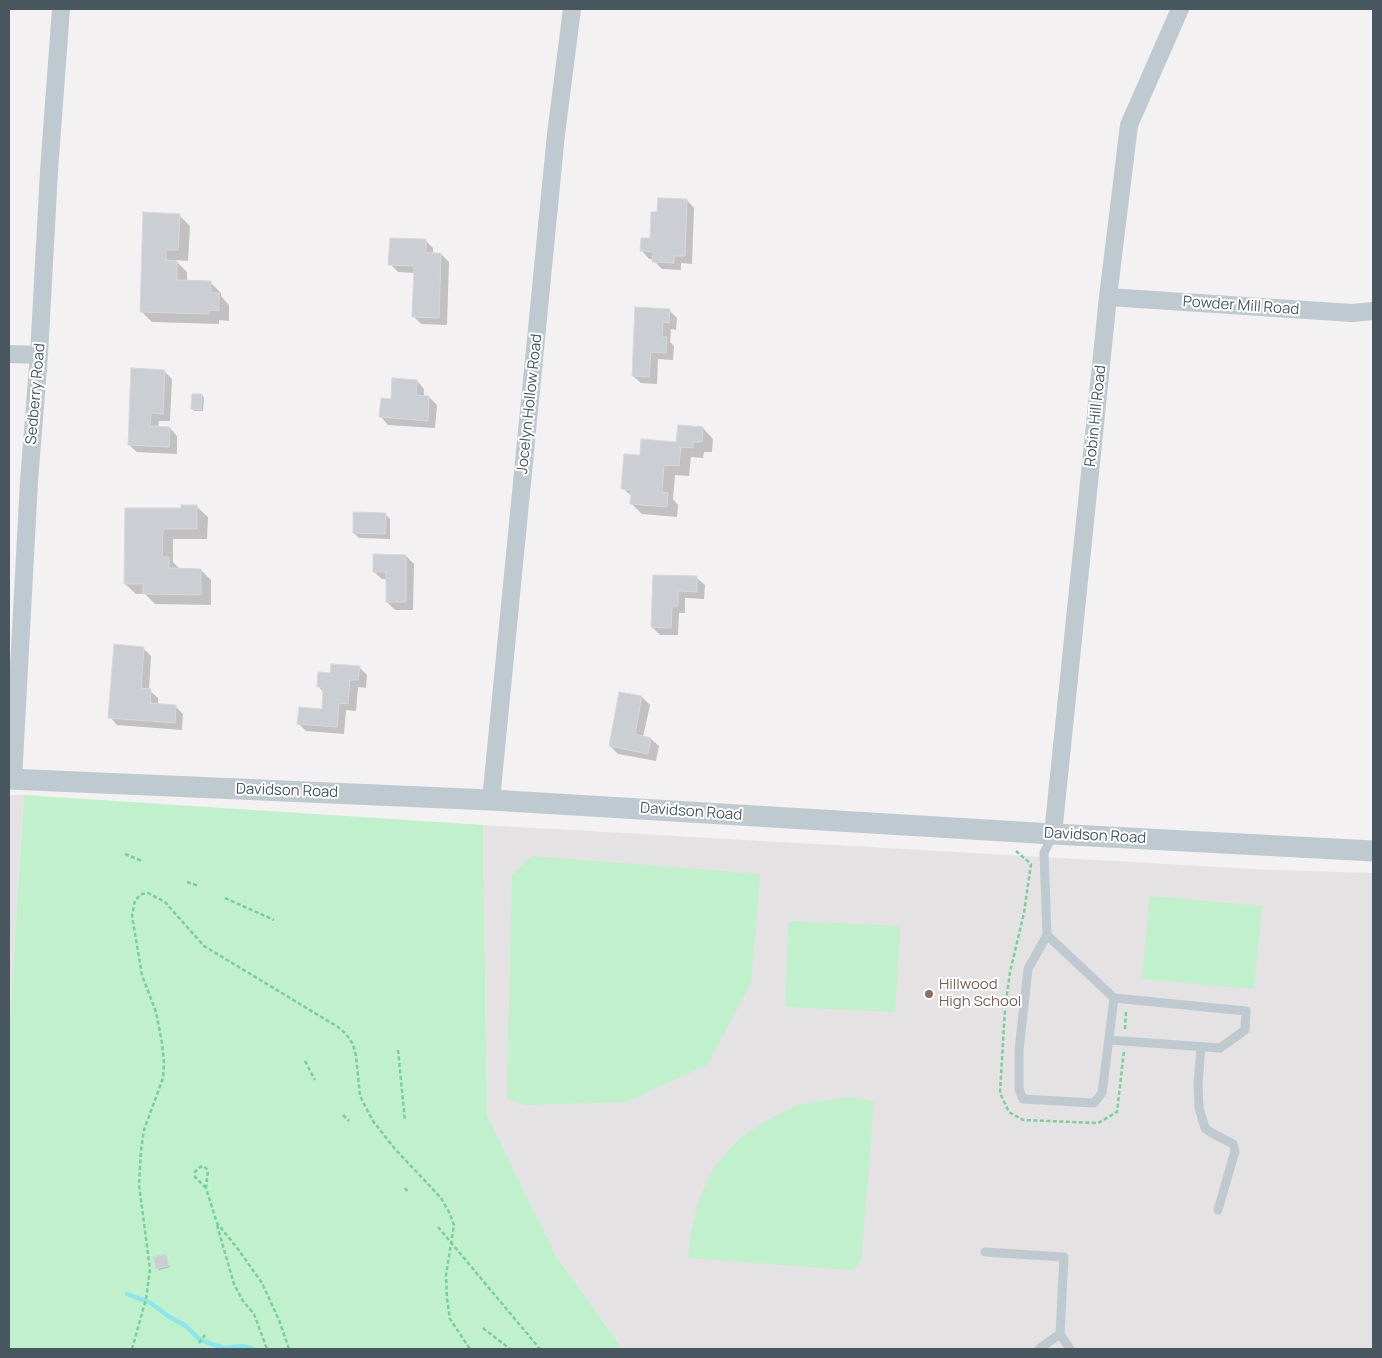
<!DOCTYPE html>
<html>
<head>
<meta charset="utf-8">
<style>
  body { margin:0 }
  #map { position:relative; width:1382px; height:1358px; overflow:hidden; background:#f3f1f1; font-family:Manrope,sans-serif }
  canvas { display:block }
  .frame { position:absolute; inset:0; border:10px solid #48575f; pointer-events:none }
</style>
</head>
<body>
<div id="map">
<canvas width="1382" height="1358"></canvas>
<div class="frame"></div>
</div>
<script>
const ctx = document.querySelector('canvas').getContext('2d');
ctx.lineJoin = 'round';
function fillPath(path, color) { ctx.fillStyle = color; ctx.fill(path, 'evenodd'); }
const poly = rows => new Path2D(rows.map(r => 'M' + r).join(''));
function strokePath(path, color, width, dash) { ctx.strokeStyle = color; ctx.lineWidth = width; ctx.lineCap = dash ? 'butt' : 'round'; ctx.setLineDash(dash || []); ctx.stroke(path); }
function write(font, color, halo, rows, align = 'center') {
  ctx.font = font + ' Manrope,sans-serif'; ctx.lineWidth = 4; ctx.setLineDash([]); ctx.textBaseline = 'middle'; ctx.strokeStyle = halo; ctx.fillStyle = color; for (const [text, x, y, turn = 0] of rows) {
    ctx.save(); ctx.translate(x, y); ctx.rotate((+turn || 0) * Math.PI / 180); ctx.textAlign = isNaN(turn) ? turn : align; if (halo) ctx.strokeText(text, 0, 0); ctx.fillText(text, 0, 0); ctx.restore();
  }
}
fillPath(poly([
  [9,795,24,795,9,1035],
  [483,825,1270,870,1373,873,1373,1349,623,1349,556,1256,487,1115]
]), '#e4e2e3');
fillPath(poly([
  [24,795,483,825,487,1115,556,1256,623,1349,9,1349,9,1035],
  [532,856,760,874,751,983,707,1065,626,1102,525,1105,507,1099,512,875],
  [1150,896,1262,906,1254,989,1142,979],
  [789,921,900,926,895,1012,785,1007],
  [850,1097,874,1101,861,1262,851,1270,688,1258,691,1231,700,1197,714,1167,740,1138,766,1121,797,1105]
]), '#c0f1cc');
fillPath(poly([
  [687,200,694,208,692,264,681,263,681,270,662,269,654,261,654,259,649,259,642,251],
  [179,215,190,226,188,261,175,260,187,272,187,281,210,282,221,293,221,296,229,305,229,321,219,320,219,324,152,322,141,311],
  [426,241,433,248,433,254,441,254,449,262,447,325,421,324,413,316,415,273,398,272,390,264],
  [669,310,677,318,676,330,671,329,670,342,674,346,673,360,658,359,657,384,641,383,633,376],
  [164,371,172,379,170,421,159,421,158,428,170,428,177,436,177,454,137,452,129,445],
  [417,381,424,389,424,396,429,397,437,405,435,428,388,425,381,417],
  [202,395,204,398,203,411,194,411,192,409],
  [703,428,713,439,712,452,704,452,703,458,691,457,689,476,675,475,673,499,678,505,677,517,642,514,631,503,632,497,623,488,641,456,677,444],
  [197,507,208,517,207,539,173,539,173,562,180,569,201,570,211,580,211,605,155,604,145,594,136,594,125,584,126,509,182,510],
  [385,514,390,519,390,539,359,538,354,533],
  [406,556,414,564,413,610,395,610,387,602,387,579,382,579,374,572],
  [654,576,697,578,705,585,704,599,685,598,685,613,679,613,678,635,660,635,652,627],
  [143,648,151,656,149,690,158,698,158,705,176,707,183,714,182,730,117,725,110,717],
  [359,667,367,675,366,688,358,687,356,711,346,710,344,734,306,731,298,723,323,710,324,693,318,686,331,675],
  [620,693,642,697,650,705,643,737,651,739,659,746,656,761,618,754,610,746],
  [165,1256,170,1267,159,1270,157,1268]
]), '#0003');
strokePath(poly([
  [127,1294,151,1303,168,1316,186,1326,199,1339,214,1345,225,1348,243,1346,253,1349]
]), '#8ce6ee', 4.5);
const building = poly([
  [658,198,687,199,685,256,674,256,674,263,652,262,653,252,640,251,641,238,650,238,651,212,657,212,658,198],
  [143,212,180,214,178,250,166,250,166,260,177,261,177,280,211,281,211,293,219,293,219,311,209,310,209,314,140,312,143,212],
  [390,238,426,239,426,253,441,253,439,318,412,317,414,266,388,265,390,238],
  [635,307,670,309,669,323,663,322,662,337,667,337,666,353,651,352,649,377,632,376,635,307],
  [131,368,165,370,163,414,151,413,150,426,170,427,169,447,128,445,131,368],
  [392,378,417,380,416,395,429,396,428,421,379,417,381,398,391,399,392,378],
  [192,394,202,394,201,410,191,409,192,394],
  [678,425,703,427,702,442,693,442,693,448,681,447,679,466,664,465,662,492,668,493,667,507,630,504,631,490,621,489,624,454,640,455,641,439,676,442,678,425],
  [181,505,197,505,197,529,163,529,162,557,169,557,169,568,201,569,201,595,143,594,143,584,124,584,125,508,181,508,181,505],
  [353,512,386,513,385,534,353,533,353,512],
  [373,554,406,555,406,602,386,602,386,572,373,572,373,554],
  [653,575,697,576,697,592,678,591,678,606,672,606,671,628,651,627,653,575],
  [114,644,144,647,141,688,151,689,150,703,176,705,175,723,108,718,114,644],
  [331,664,360,666,358,680,350,680,348,704,339,703,337,727,297,724,299,707,322,709,323,687,317,687,318,672,330,673,331,664],
  [619,692,642,696,635,734,651,738,648,754,609,746,619,692],
  [166,1254,169,1266,156,1269,153,1257,166,1254]
]);
fillPath(building, '#cbcfd3');
strokePath(building, '#d5d8dc', 1);
strokePath(poly([
  [1016,851,1031,864,1024,913,1010,972,1005,1009,1000,1093,1009,1112,1023,1120,1098,1123,1117,1112,1124,1051],
  [125,854,142,861],
  [187,882,199,886],
  [225,898,274,920],
  [1125,1029,1126,1011],
  [398,1050,405,1121],
  [305,1061,315,1080],
  [343,1115,349,1121],
  [206,1188,195,1177,195,1172,200,1167,203,1166,208,1170,206,1188,217,1223,238,1249,262,1283,279,1320,289,1349],
  [405,1188,409,1193],
  [217,1225,234,1284,243,1301,254,1314,267,1349],
  [438,1227,540,1349],
  [483,1328,510,1349],
  [199,1343,205,1335],
  [132,1349,146,1299,150,1269,139,1185,141,1150,144,1130,163,1078,164,1063,162,1043,156,1012,142,975,132,916,135,900,142,894,148,893,165,902,204,946,338,1027,346,1034,353,1044,356,1056,360,1096,373,1121,395,1149,441,1198,450,1214,454,1225,446,1275,447,1299,450,1319,470,1349]
]), '#77d098', 2.5, [4, 2.5]);
strokePath(poly([
  [1047,935,1114,998,1102,1093,1094,1103,1023,1099,1019,1089,1019,1050,1028,969,1047,935,1044,853,1053,834],
  [1109,1040,1220,1048,1245,1030,1246,1011,1114,998],
  [1201,1047,1198,1084,1199,1108,1205,1128,1212,1133,1233,1144,1235,1151,1218,1210],
  [985,1252,1064,1257,1060,1334,1070,1349],
  [1039,1349,1060,1334]
]), '#bfcad0', 9);
strokePath(poly([
  [1108,297,1352,313,1373,311],
  [9,354,39,355],
  [13,780,29,481,39,355,49,171,61,9],
  [491,800,556,134,572,9],
  [1053,834,1108,297,1129,125,1180,9]
]), '#bfcad0', 18);
strokePath(poly([
  [9,779,491,800,1053,834,1373,851]
]), '#bfcad0', 21);
for (const [x, y, r, color] of [
  [929,994,5,"#8d6e63"]
]) { const dot = new Path2D(); dot.arc(x, y, r, 0, 2 * Math.PI); ctx.fillStyle = color; ctx.fill(dot); strokePath(dot, '#fff', 2); }
write('15px', '#48575f', '#fff', [
  ["Powder Mill Road",1241,306,4],
  ["Sedberry Road",36,394,-85],
  ["Jocelyn Hollow Road",530,404,-84],
  ["Robin Hill Road",1096,416,-84],
  ["Davidson Road",287,791,2],
  ["Davidson Road",691,812,4],
  ["Davidson Road",1095,836,3]
]);
write('15px', '#785e54', '#fff', [
  ["Hillwood",939,985],
  ["High School",939,1002]
], 'left');
</script>
</body>
</html>
